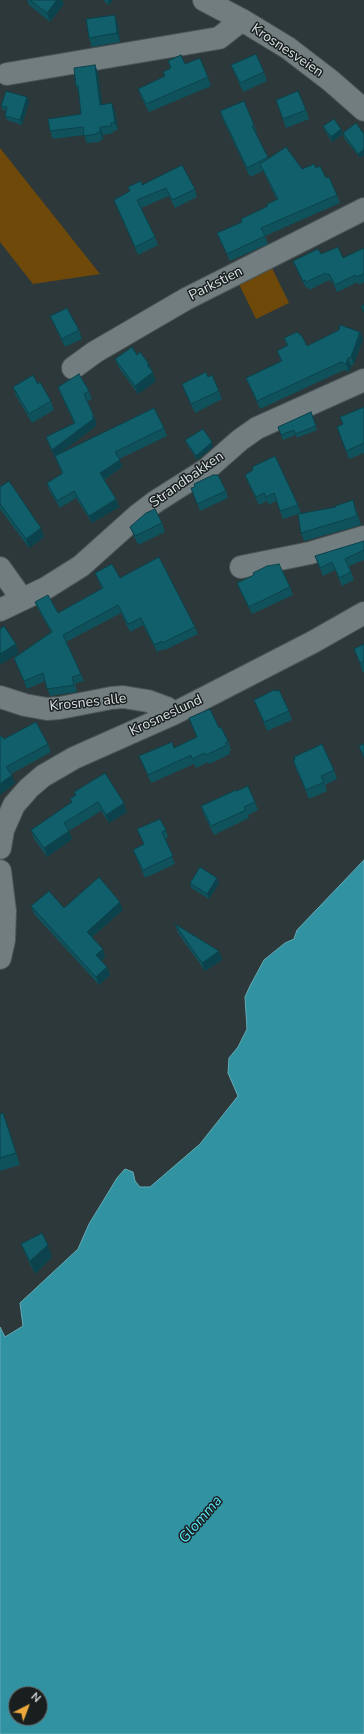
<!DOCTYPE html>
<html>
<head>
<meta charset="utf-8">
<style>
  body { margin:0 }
  #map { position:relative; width:364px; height:1734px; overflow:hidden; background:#2d383a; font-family:"Nunito Sans",sans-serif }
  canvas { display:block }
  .north { position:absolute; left:8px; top:1686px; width:40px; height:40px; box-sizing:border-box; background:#191e1f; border:1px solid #676c6d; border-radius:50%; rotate:42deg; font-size:11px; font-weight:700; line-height:16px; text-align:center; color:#dbe1e3 }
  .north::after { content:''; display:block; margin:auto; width:14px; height:18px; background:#eda83b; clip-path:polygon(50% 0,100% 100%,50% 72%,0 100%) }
</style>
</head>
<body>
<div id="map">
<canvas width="364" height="1734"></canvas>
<div class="north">N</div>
</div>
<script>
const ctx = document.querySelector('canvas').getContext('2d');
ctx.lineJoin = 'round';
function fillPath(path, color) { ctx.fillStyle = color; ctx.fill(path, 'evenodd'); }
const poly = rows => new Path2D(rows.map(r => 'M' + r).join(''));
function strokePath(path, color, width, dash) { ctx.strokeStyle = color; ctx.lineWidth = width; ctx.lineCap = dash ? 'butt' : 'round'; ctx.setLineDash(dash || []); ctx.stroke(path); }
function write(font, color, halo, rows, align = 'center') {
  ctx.font = font + ' "Nunito Sans",sans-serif'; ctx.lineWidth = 3; ctx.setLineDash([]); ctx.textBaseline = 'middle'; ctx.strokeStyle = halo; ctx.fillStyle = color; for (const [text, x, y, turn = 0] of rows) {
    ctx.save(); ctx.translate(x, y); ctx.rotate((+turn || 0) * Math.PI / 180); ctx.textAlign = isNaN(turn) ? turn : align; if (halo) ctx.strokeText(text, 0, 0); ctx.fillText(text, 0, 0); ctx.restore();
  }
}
fillPath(poly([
  [0,148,100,274,33,284,0,242],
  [270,264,289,303,256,319,237,280]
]), '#6e4909');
const water = poly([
  [364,860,364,1734,0,1734,0,1327,5,1337,23,1326,20,1303,78,1249,89,1224,117,1178,125,1169,133,1172,135,1181,140,1187,150,1187,200,1144,238,1096,228,1073,229,1058,238,1047,247,1029,245,997,250,986,264,960,285,943,294,939,297,930,364,860],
  [16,1694,40,1694,40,1718,16,1718,16,1694]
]);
fillPath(water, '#3192a1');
strokePath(water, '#64aab5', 1);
const minor = poly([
  [204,0,242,20,288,48,331,81,364,110],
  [7,74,219,38,242,20],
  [73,368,95,352,186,299,364,209],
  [241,567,310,553,364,537],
  [0,568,22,599],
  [0,610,46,588,81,566,138,515,155,502,207,469,240,440,257,428,364,380],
  [0,697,25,705,47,709,60,708,111,698,123,697,148,701,167,708,173,714],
  [0,848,3,830,14,805,29,788,43,776,74,758,173,714,313,642,364,613],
  [0,871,5,911,4,940,0,958]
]);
strokePath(minor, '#4c5557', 24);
strokePath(minor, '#717d7f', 22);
fillPath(poly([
  [27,0,62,0,64,4,50,22,29,5],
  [103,0,113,0,109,5],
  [118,24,120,42,92,47,89,38],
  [168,61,185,64,208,77,211,86,149,112,141,97,138,89,165,76,171,68],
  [95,65,98,73,102,105,115,111,118,130,113,131,114,133,103,135,103,140,100,140,100,142,87,143,84,135,53,139,50,131,81,114,79,94,76,86],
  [231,65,264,72,267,81,243,92],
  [27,97,29,102,22,125,7,120,5,116,6,111,3,110,1,106],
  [276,100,306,110,309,119,286,128],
  [220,111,254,125,257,133,256,134,269,159,302,169,316,168,326,178,337,195,340,203,265,236,268,244,230,261,220,241,217,233,242,222,268,206,277,200,263,171,250,177,223,120],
  [323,126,341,129,343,134,332,142,325,131],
  [343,133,364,134,364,155,360,158,344,138],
  [142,185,195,189,197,197,175,208,169,196,141,208,155,237,158,245,138,255,117,208,114,200],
  [364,248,364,282,359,285,358,282,337,292,332,281,330,282,329,280,309,290,308,287,306,288,296,268,293,261,321,254,343,258],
  [50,316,79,330,82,339,65,347,54,325],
  [360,332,363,339,354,364,351,366,349,372,344,370,260,409,249,385,246,378,281,361,277,351,287,346,284,338,307,346],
  [137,355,149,364,156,381,138,394,119,368,115,359],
  [208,377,219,391,222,399,195,413,185,393,182,384],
  [13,387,51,401,54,410,32,423,16,396],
  [58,387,89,391,92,399,87,401,96,422,96,426,59,454,164,428,167,436,119,459,122,467,104,480,116,499,119,507,92,523,76,498,60,508,49,490,47,483,62,474,55,457,49,445,46,437,74,423,61,395],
  [364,407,364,453,349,459,337,427,343,424,340,417],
  [311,412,317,430,297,438,296,435,283,440,278,427],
  [185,440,213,447,197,460,187,444],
  [245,475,298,505,301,513,283,519,276,501,269,505,267,501,259,505,248,483],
  [0,487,41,528,44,537,29,548,0,509],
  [191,488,226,491,228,498,200,511],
  [353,500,361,525,304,541,301,533,336,507],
  [162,523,165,532,138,545,130,527],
  [364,541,364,560,349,566,354,580,342,586,335,570,323,576,315,556],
  [95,573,120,578,195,627,198,634,165,650,164,649,157,652,143,625,130,632,121,613,66,642,81,674,84,681,75,684,77,692,50,696,45,681,27,689,14,658,51,632,38,609,35,602,58,613,102,589,98,580],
  [237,583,290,587,293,595,252,614,240,591],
  [364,644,364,672,363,672,354,649],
  [254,700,289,711,292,720,267,731],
  [189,718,219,728,228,741,231,750,229,751,230,754,209,764,208,762,196,768,194,764,151,783,139,756,174,748,197,737],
  [4,739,48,744,51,752,11,774,15,783,0,795],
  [294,757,334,770,337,779,325,785,327,791,309,799,296,769,293,760,295,760],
  [237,791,255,802,258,810,248,815,249,818,214,835,204,815,201,806],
  [74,792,127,812,109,823,101,811,69,831,72,839,47,857,34,839,31,830,71,802,70,799,75,795],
  [137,829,166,830,168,838,165,839,175,864,145,878,133,850,144,844],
  [190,883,219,883,209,899,191,888],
  [31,906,123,910,92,937,103,949,105,957,101,961,107,967,110,975,99,985,34,914],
  [175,924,219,951,222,960,205,971,178,933],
  [0,1114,8,1126,20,1165,0,1171],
  [21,1244,52,1257,35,1274,26,1256]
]), '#0f525c');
fillPath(poly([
  [57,0,62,0,64,4,50,22,47,13],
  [108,0,113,0,109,5],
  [115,15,118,24,120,42,117,33],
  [95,65,98,73,103,112,100,105],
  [27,97,29,102,22,125,20,120],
  [112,103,115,111,118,130,115,123],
  [100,127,103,135,103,140,100,132],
  [341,129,343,134,332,142,331,137],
  [364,149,364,155,360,158,358,154],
  [360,332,363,339,354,364,351,357],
  [348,358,351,366,349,372,346,364],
  [149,364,156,381,138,394,135,386,147,365],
  [93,414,96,422,96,426,55,457,52,450],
  [212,442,213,447,197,460,196,456],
  [120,460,122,467,102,480,100,473],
  [116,499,119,507,92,523,89,516],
  [41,528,44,537,29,548,26,539],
  [16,644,19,653,0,665,0,654],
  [12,775,15,783,0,795,0,784],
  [124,803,127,812,109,823,106,815],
  [69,831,72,839,47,857,44,848],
  [217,878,219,883,209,899,207,894],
  [120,902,123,910,89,939,87,932],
  [103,949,105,957,99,963,96,955],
  [219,951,222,960,205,971,202,963],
  [107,967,110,975,99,985,96,977],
  [3,1113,8,1126,20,1165,16,1153],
  [48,1245,52,1257,35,1274,30,1261]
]), '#0c424b');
const building = poly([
  [30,0,57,0,47,13,30,0],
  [115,15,117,33,89,38,86,19,115,15],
  [256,54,264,72,240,83,231,65,256,54],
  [181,55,185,64,200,58,208,77,146,104,138,89,165,76,163,72,171,68,168,61,181,55],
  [95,65,100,105,112,103,115,123,111,123,111,126,100,127,100,132,97,133,97,134,84,136,83,127,50,131,48,119,81,114,78,86,76,86,74,68,95,65],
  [6,91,27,97,20,120,5,116,7,107,1,106,6,91],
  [298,91,306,110,283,119,276,100,298,91],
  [244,101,254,125,252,126,268,157,247,168,220,111,244,101],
  [334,119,341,129,331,137,323,126,334,119],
  [356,123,364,134,364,149,358,154,343,133,356,123],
  [286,147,302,169,314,164,316,168,320,166,326,178,329,177,337,195,261,228,265,236,227,254,217,233,242,222,241,219,268,206,267,204,278,199,260,164,286,147],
  [182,165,195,189,172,200,166,188,137,200,155,237,135,247,114,200,130,191,128,187,141,181,142,185,182,165],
  [338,247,343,258,364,248,364,274,356,277,355,275,335,285,329,274,327,275,326,273,306,282,305,280,303,281,293,261,318,249,321,254,338,247],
  [364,305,364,312,361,306,364,305],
  [67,308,79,330,62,339,50,316,67,308],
  [340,325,360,332,351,357,348,358,346,364,341,362,257,401,246,378,282,361,277,351,288,345,284,338,297,332,302,336,307,346,339,330,340,325],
  [132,347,137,355,140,352,149,364,147,365,153,372,135,386,115,359,132,347],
  [206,372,208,377,212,375,219,391,191,404,182,384,206,372],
  [79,374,89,391,84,394,93,414,93,419,52,450,46,437,75,423,58,387,79,374],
  [33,375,38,384,40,382,51,401,29,414,13,387,33,375],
  [364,407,364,443,346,451,337,427,343,424,340,417,364,407],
  [154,408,164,428,115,452,120,460,100,473,116,499,89,516,74,491,57,501,47,483,63,473,55,456,154,408],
  [311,412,316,426,295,434,294,430,281,435,278,427,311,412],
  [203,429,212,442,196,456,185,440,203,429],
  [275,456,298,505,280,511,274,493,266,497,264,493,256,497,245,475,253,470,252,467,275,456],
  [213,475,218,475,226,491,197,504,191,488,195,487,194,484,213,475],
  [9,481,41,528,26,539,0,504,0,487,9,481],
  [353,500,357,516,301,533,298,514,336,507,335,506,353,500],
  [155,509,162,523,135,536,130,527,146,513,155,509],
  [364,541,364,550,345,559,351,572,339,578,332,562,320,568,315,556,364,541],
  [159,557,195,627,162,643,162,641,154,645,141,618,128,624,118,605,63,635,81,674,72,677,74,685,47,689,43,673,24,681,14,658,52,632,35,602,48,595,58,613,103,588,95,573,112,564,120,578,159,557],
  [279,564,290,587,249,607,237,583,254,575,253,573,267,566,279,564],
  [4,626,16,644,0,654,0,629,4,626],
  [364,644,364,661,360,663,354,649,364,644],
  [274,690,275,691,279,690,289,711,264,722,254,700,274,690],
  [210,709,219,728,221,727,228,741,225,743,227,745,206,755,205,753,192,759,191,755,148,775,139,756,172,742,174,748,197,737,189,718,210,709],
  [36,722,48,744,6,767,12,775,0,784,0,735,4,739,36,722],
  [322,744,334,770,321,776,324,782,306,790,293,760,295,760,294,757,322,744],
  [364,744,364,758,359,746,364,744],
  [105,773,124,803,106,815,98,802,64,823,69,831,44,848,31,830,72,802,70,799,76,795,74,792,105,773],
  [248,786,255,802,244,807,246,810,211,826,201,806,236,790,237,791,248,786],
  [160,819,166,830,162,832,173,856,143,870,133,850,144,844,137,829,160,819],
  [200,867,217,878,207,894,190,883,200,867],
  [99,877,120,902,87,932,103,949,96,955,107,967,96,977,31,906,49,891,64,908,99,877],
  [175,924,219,951,202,963,175,924],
  [3,1113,16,1153,0,1158,0,1114,3,1113],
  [42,1233,48,1245,30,1261,21,1244,42,1233]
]);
fillPath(building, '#115f6b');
strokePath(building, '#0c424b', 1);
write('14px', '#dbe1e3', '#191e1f', [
  ["Krosnesveien",287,51,34],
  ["Parkstien",216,284,-27],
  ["Strandbakken",187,480,-35],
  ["Krosnes alle",88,703,-6],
  ["Krosneslund",166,716,-25]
]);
write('italic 15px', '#59e2f7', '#191e1f', [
  ["Glomma",201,1520,-49]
]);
</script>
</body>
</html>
